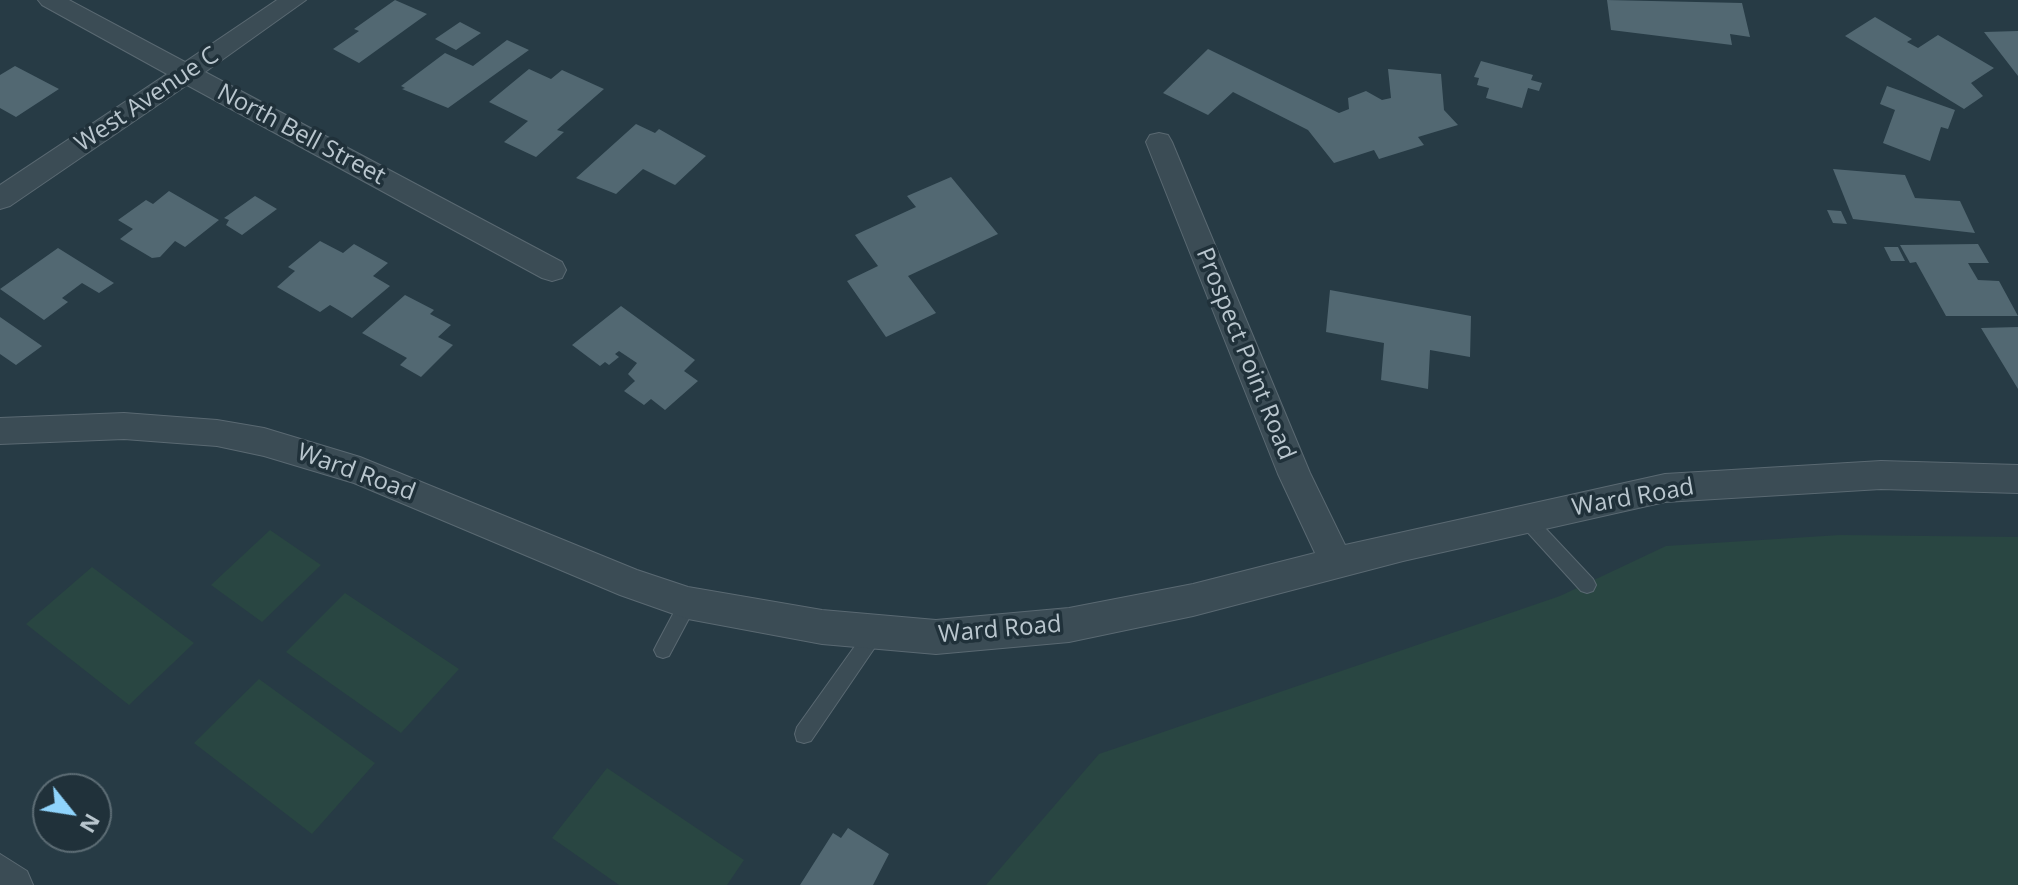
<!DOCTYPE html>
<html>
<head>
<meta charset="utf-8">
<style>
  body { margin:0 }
  #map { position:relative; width:2018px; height:885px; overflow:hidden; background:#273b45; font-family:"Open Sans",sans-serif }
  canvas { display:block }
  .north { position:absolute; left:32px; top:773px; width:80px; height:80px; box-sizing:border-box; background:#20313a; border:2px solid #5d6d75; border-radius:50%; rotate:120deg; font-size:22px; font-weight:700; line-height:32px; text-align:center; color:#b9c6ce }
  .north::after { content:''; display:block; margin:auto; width:28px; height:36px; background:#8fd4fc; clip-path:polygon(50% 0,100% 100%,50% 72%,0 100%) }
</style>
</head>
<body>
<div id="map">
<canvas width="2018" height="885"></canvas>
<div class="north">N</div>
</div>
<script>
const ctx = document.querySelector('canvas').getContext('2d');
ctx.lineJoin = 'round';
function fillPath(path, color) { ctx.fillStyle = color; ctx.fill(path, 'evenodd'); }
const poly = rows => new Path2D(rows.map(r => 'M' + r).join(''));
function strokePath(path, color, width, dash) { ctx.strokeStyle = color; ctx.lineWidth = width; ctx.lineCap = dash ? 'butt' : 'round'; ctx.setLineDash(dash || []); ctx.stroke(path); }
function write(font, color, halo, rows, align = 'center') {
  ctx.font = font + ' "Open Sans",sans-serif'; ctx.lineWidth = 7; ctx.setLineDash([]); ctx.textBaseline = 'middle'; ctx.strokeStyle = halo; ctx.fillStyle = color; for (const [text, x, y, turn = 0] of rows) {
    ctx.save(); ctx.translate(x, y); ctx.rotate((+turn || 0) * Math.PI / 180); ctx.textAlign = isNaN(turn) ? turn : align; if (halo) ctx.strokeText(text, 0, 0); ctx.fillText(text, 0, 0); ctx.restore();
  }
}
fillPath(poly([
  [270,530,321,565,262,622,211,585],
  [1840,535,2018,537,2018,885,986,885,1099,754,1560,596,1666,546],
  [92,567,194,643,129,705,26,624],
  [345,593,459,669,401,733,286,652],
  [259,679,375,763,312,834,194,743],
  [607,768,744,860,727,885,619,885,552,838]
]), '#294642');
fillPath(poly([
  [395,0,427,14,359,63,333,49,359,31,354,29],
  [1607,0,1742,3,1750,37,1730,34,1732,45,1611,30],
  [1875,17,1912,39,1907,42,1918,48,1938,35,1994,68,1971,83,1983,96,1964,109,1845,36],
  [460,22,481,33,456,50,435,39],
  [2018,31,2018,76,1984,32],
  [507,40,529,50,448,108,402,89,405,88,401,86,445,53,473,66],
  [1208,49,1339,113,1349,109,1348,98,1366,91,1382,100,1391,98,1388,69,1441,74,1444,110,1458,125,1418,137,1424,145,1379,159,1374,150,1334,163,1308,130,1233,92,1208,115,1163,93],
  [1481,61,1533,75,1531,80,1542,83,1539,91,1528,88,1522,108,1486,98,1489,88,1477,85,1479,78,1474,77],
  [15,66,59,89,16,117,0,108,0,75],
  [529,69,551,79,562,70,604,89,557,130,564,132,536,157,504,142,528,121,489,102],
  [1887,86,1955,110,1948,129,1941,127,1930,161,1883,143,1895,110,1880,104],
  [636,124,655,133,659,129,706,156,675,185,643,169,616,194,576,178],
  [1833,169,1905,175,1915,198,1960,201,1975,233,1853,219],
  [951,177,998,234,908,276,936,313,886,337,847,281,878,266,855,235,916,207,907,196],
  [169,191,219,220,185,247,175,241,160,257,152,258,120,239,133,229,118,220,146,200,153,204],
  [255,196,277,209,242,235,226,225,229,220,224,218],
  [1827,210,1841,211,1847,224,1833,223],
  [320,241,343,253,354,244,388,263,373,276,390,286,352,318,330,305,320,312,277,287,295,271,288,267],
  [1978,244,1989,263,1968,263,1978,280,1999,281,2018,316,1946,316,1916,262,1910,263,1900,245],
  [1884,247,1898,247,1905,261,1891,261],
  [58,248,114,283,99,293,82,283,62,298,68,302,44,320,0,289],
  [1330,290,1471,316,1470,357,1430,350,1428,389,1381,380,1384,343,1326,332],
  [405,295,434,310,430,314,451,325,438,337,453,345,421,377,400,365,407,358,362,333],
  [621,306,695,360,684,371,698,381,665,410,651,399,644,405,624,391,635,381,628,374,637,363,619,351,615,354,619,357,609,365,605,362,600,366,572,345],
  [0,317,42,346,16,365,0,354],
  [2018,327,2018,389,1981,328],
  [848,828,889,854,873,885,800,885,833,833,841,838]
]), '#526872');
const service = poly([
  [1526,512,1532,514,1593,579,1596,585,1593,591,1587,593,1581,591,1520,524,1518,519,1520,514,1526,512],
  [688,595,694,597,697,603,694,609,669,656,663,658,657,656,654,650,657,644,682,597,688,595],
  [876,623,882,625,885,631,882,637,811,741,804,743,797,741,795,734,797,727,870,625,876,623]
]);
const minor = poly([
  [38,0,69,0,185,62,277,0,306,0,205,72,562,262,566,270,562,278,552,281,542,278,187,85,10,206,0,209,0,185,167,74,42,5,38,0],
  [1159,133,1168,135,1172,142,1310,473,1345,545,1665,474,1881,461,2018,465,2018,493,1881,489,1665,502,1403,561,1193,616,1069,642,936,654,822,644,688,619,620,595,354,483,264,456,217,446,124,439,0,444,0,418,124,413,217,420,264,428,360,457,637,570,688,587,822,610,936,620,1069,608,1193,584,1315,553,1278,474,1146,142,1150,135,1159,133],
  [0,854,27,871,33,885,0,885,0,854]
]);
strokePath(service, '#5a6972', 2);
strokePath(minor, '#5a6972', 2);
fillPath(service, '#3b4c55');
fillPath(minor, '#3b4c55');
write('24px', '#b9c6ce', '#20313a', [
  ["West Avenue C",147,100,-34],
  ["North Bell Street",301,135,28],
  ["Prospect Point Road",1245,354,68],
  ["Ward Road",356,473,20],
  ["Ward Road",1633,498,-10],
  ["Ward Road",1000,630,-5]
]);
</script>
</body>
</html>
